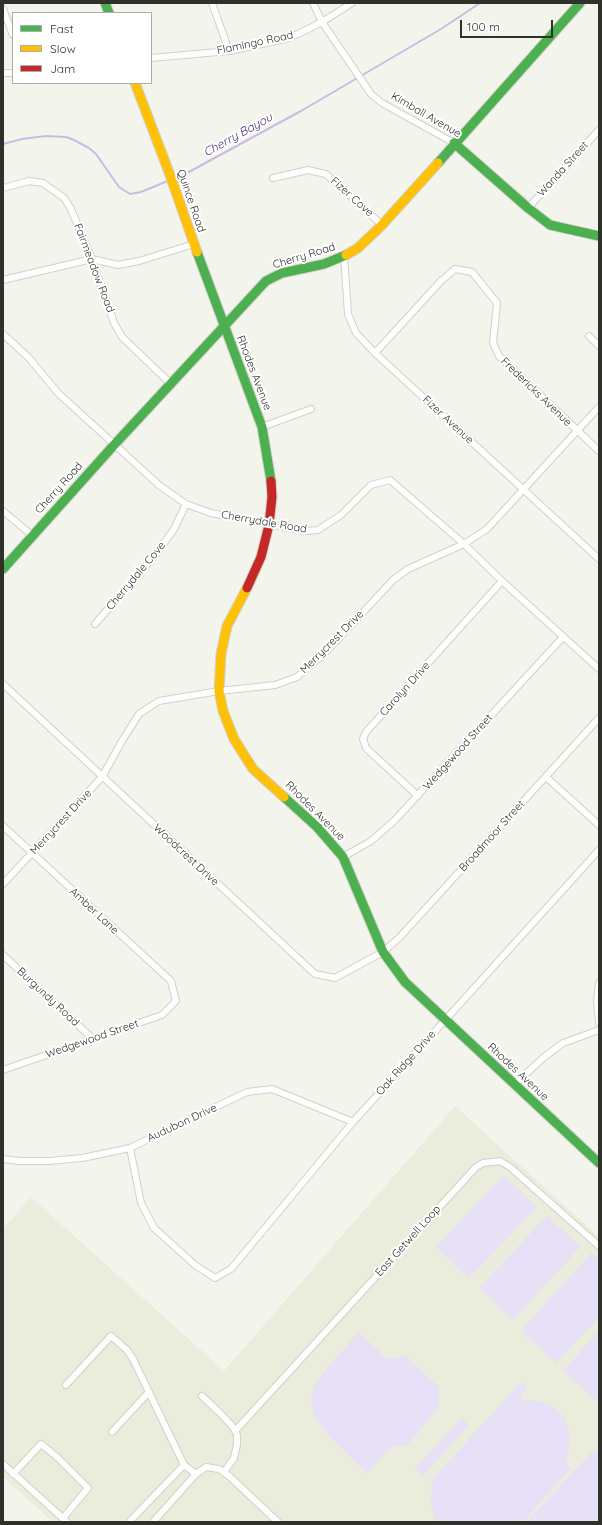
<!DOCTYPE html>
<html>
<head>
<meta charset="utf-8">
<style>
  body { margin:0 }
  #map { position:relative; width:602px; height:1525px; overflow:hidden; background:#f3f4ec; font-family:Quicksand,sans-serif }
  canvas { display:block }
  .frame { position:absolute; inset:0; border:4px solid #30312b; pointer-events:none }
  .legend { position:absolute; left:12px; top:12px; width:140px; height:72px; box-sizing:border-box; background:#fff; border:1px solid #acadaa; margin:0; padding:5px 7px; list-style:none; font-size:12px; color:#30312b }
  .legend li { display:flex; align-items:center; gap:8px; height:20px }
  .legend b { width:20px; border:1px solid #acadaa }
  .scale { position:absolute; left:460px; top:20px; width:93px; height:18px; box-sizing:border-box; border:2px solid #30312b; border-top:0; padding-left:5px; font-size:12px; line-height:14px; white-space:nowrap; color:#30312b; -webkit-text-stroke:3px #fff; paint-order:stroke }
</style>
</head>
<body>
<div id="map">
<canvas width="602" height="1525"></canvas>
<div class="frame"></div>
<ul class="legend">
<li><b style="height:5px;background:#4caf50"></b>Fast</li>
<li><b style="height:5px;background:#ffc107"></b>Slow</li>
<li><b style="height:5px;background:#c62828"></b>Jam</li>
</ul>
<div class="scale">100 m</div>
</div>
<script>
const ctx = document.querySelector('canvas').getContext('2d');
ctx.lineJoin = 'round';
function fillPath(path, color) { ctx.fillStyle = color; ctx.fill(path, 'evenodd'); }
const poly = rows => new Path2D(rows.map(r => 'M' + r).join(''));
function strokePath(path, color, width, dash) { ctx.strokeStyle = color; ctx.lineWidth = width; ctx.lineCap = dash ? 'butt' : 'round'; ctx.setLineDash(dash || []); ctx.stroke(path); }
function write(font, color, halo, rows, align = 'center') {
  ctx.font = font + ' Quicksand,sans-serif'; ctx.lineWidth = 4; ctx.setLineDash([]); ctx.textBaseline = 'middle'; ctx.strokeStyle = halo; ctx.fillStyle = color; for (const [text, x, y, turn = 0] of rows) {
    ctx.save(); ctx.translate(x, y); ctx.rotate((+turn || 0) * Math.PI / 180); ctx.textAlign = isNaN(turn) ? turn : align; if (halo) ctx.strokeText(text, 0, 0); ctx.fillText(text, 0, 0); ctx.restore();
  }
}
fillPath(poly([
  [455,1106,599,1237,599,1522,53,1522,3,1477,3,1229,31,1197,224,1371]
]), '#eaecdc');
fillPath(poly([
  [504,1175,537,1207,469,1278,436,1247],
  [547,1216,580,1247,513,1320,479,1288],
  [591,1253,599,1260,599,1317,556,1363,521,1331],
  [599,1331,599,1403,563,1371],
  [359,1332,387,1359,405,1356,439,1387,439,1407,407,1445,392,1446,367,1473,329,1436,315,1417,311,1403,314,1386,327,1368],
  [521,1382,527,1388,520,1397,523,1400,539,1401,549,1404,557,1410,565,1419,569,1432,570,1441,566,1464,571,1469,523,1522,436,1522,431,1507,431,1495,433,1483,431,1481],
  [461,1418,469,1425,423,1476,415,1469],
  [594,1450,599,1454,599,1522,526,1522]
]), '#e8e0f6');
strokePath(poly([
  [3,144,22,139,46,136,66,137,74,140,89,148,96,154,119,187,130,194,141,192,170,180],
  [174,179,187,173,301,111,441,29,480,3]
]), '#c9bbe2', 2);
const street = poly([
  [212,3,229,51],
  [313,3,322,22,371,94,382,103,454,143],
  [3,9,13,35],
  [151,58,229,51,285,39,298,34,322,22,352,3],
  [3,73,13,73],
  [273,178,308,170,326,174,382,225],
  [3,188,29,181,43,183,64,198,71,209,92,259,114,323,122,337,171,384],
  [528,208,599,130],
  [344,256,348,314,356,333,375,353,599,559],
  [3,280,92,259,118,265,139,261,194,244],
  [3,334,29,358,58,393,160,486,186,504,211,513,306,531,318,530,341,515,371,485,390,480,464,544,502,581,599,669],
  [589,336,599,346],
  [375,353,441,281,455,269,472,272,497,303,493,343,499,356,599,451],
  [262,427,311,409],
  [3,511,33,536],
  [95,624,157,553,174,529,186,504],
  [3,684,315,974,335,978,383,952,399,938,599,718],
  [546,777,599,825],
  [418,796,366,748,363,739,366,732,502,581],
  [3,826,171,981,176,1001,162,1015,3,1070],
  [343,857,371,841,394,821,563,637],
  [3,884,102,777,122,741,139,714,159,701,219,691,275,685,297,677,326,652,393,580,408,569,464,544,487,529,599,407],
  [3,955,93,1039],
  [599,983,597,1001,599,1023],
  [514,1085,543,1058,563,1043,599,1030],
  [130,1148,141,1203,154,1228,195,1265,215,1278,231,1269,353,1122,599,850],
  [3,1159,20,1161,49,1161,82,1158,130,1148,247,1092,272,1089,353,1122],
  [66,1385,111,1336,127,1350,133,1359,184,1465,196,1474],
  [202,1396,222,1415,233,1427,237,1435,237,1445,234,1458,224,1472],
  [235,1431,476,1167,483,1163,500,1161,510,1167,599,1246],
  [112,1432,149,1392],
  [3,1464,67,1522],
  [13,1474,41,1444,57,1457,88,1488,63,1518],
  [129,1522,184,1465],
  [153,1522,196,1474,206,1467,219,1469,229,1476,278,1522]
]);
const fast = poly([
  [105,3,109,13],
  [454,143,528,208,550,225,599,236],
  [438,163,580,3],
  [197,252,262,427,271,481],
  [3,569,114,445,266,281,282,273,324,264,346,255],
  [284,797,317,827,343,857,383,952,405,982,599,1163]
]);
const slow = poly([
  [135,83,170,175,197,252],
  [346,255,358,248,382,225,438,163],
  [247,588,227,626,221,654,219,691,223,711,234,739,253,769,284,797]
]);
const jam = poly([
  [247,588,261,557,269,525,272,497,271,481]
]);
strokePath(street, '#d1d1cb', 8);
strokePath(fast, '#d1d1cb', 11);
strokePath(slow, '#d1d1cb', 11);
strokePath(jam, '#d1d1cb', 11);
strokePath(street, '#fdfdfc', 6);
strokePath(fast, '#4caf50', 9);
strokePath(slow, '#ffc107', 9);
strokePath(jam, '#c62828', 9);
write('11px', '#30312b', '#fff', [
  ["Flamingo Road",255,43,-12],
  ["Kimball Avenue",426,115,30],
  ["Wanda Street",563,169,-48],
  ["Fizer Cove",352,197,42],
  ["Quince Road",191,201,71],
  ["Cherry Road",304,256,-17],
  ["Fairmeadow Road",94,268,69],
  ["Rhodes Avenue",254,373,69],
  ["Fredericks Avenue",536,392,44],
  ["Fizer Avenue",448,420,43],
  ["Cherry Road",59,488,-48],
  ["Cherrydale Road",264,522,10],
  ["Cherrydale Cove",136,576,-50],
  ["Merrycrest Drive",332,642,-45],
  ["Carolyn Drive",405,689,-48],
  ["Wedgewood Street",458,752,-48],
  ["Rhodes Avenue",315,811,45],
  ["Merrycrest Drive",61,822,-47],
  ["Broadmoor Street",492,836,-48],
  ["Woodcrest Drive",186,855,43],
  ["Amber Lane",94,911,43],
  ["Burgundy Road",48,997,43],
  ["Wedgewood Street",92,1039,-19],
  ["Oak Ridge Drive",406,1063,-48],
  ["Rhodes Avenue",518,1072,43],
  ["Audubon Drive",182,1123,-25],
  ["East Getwell Loop",408,1241,-48]
]);
write('italic 12px', '#4c2f75', '#fff', [
  ["Cherry Bayou",238,135,-29]
]);
</script>
</body>
</html>
